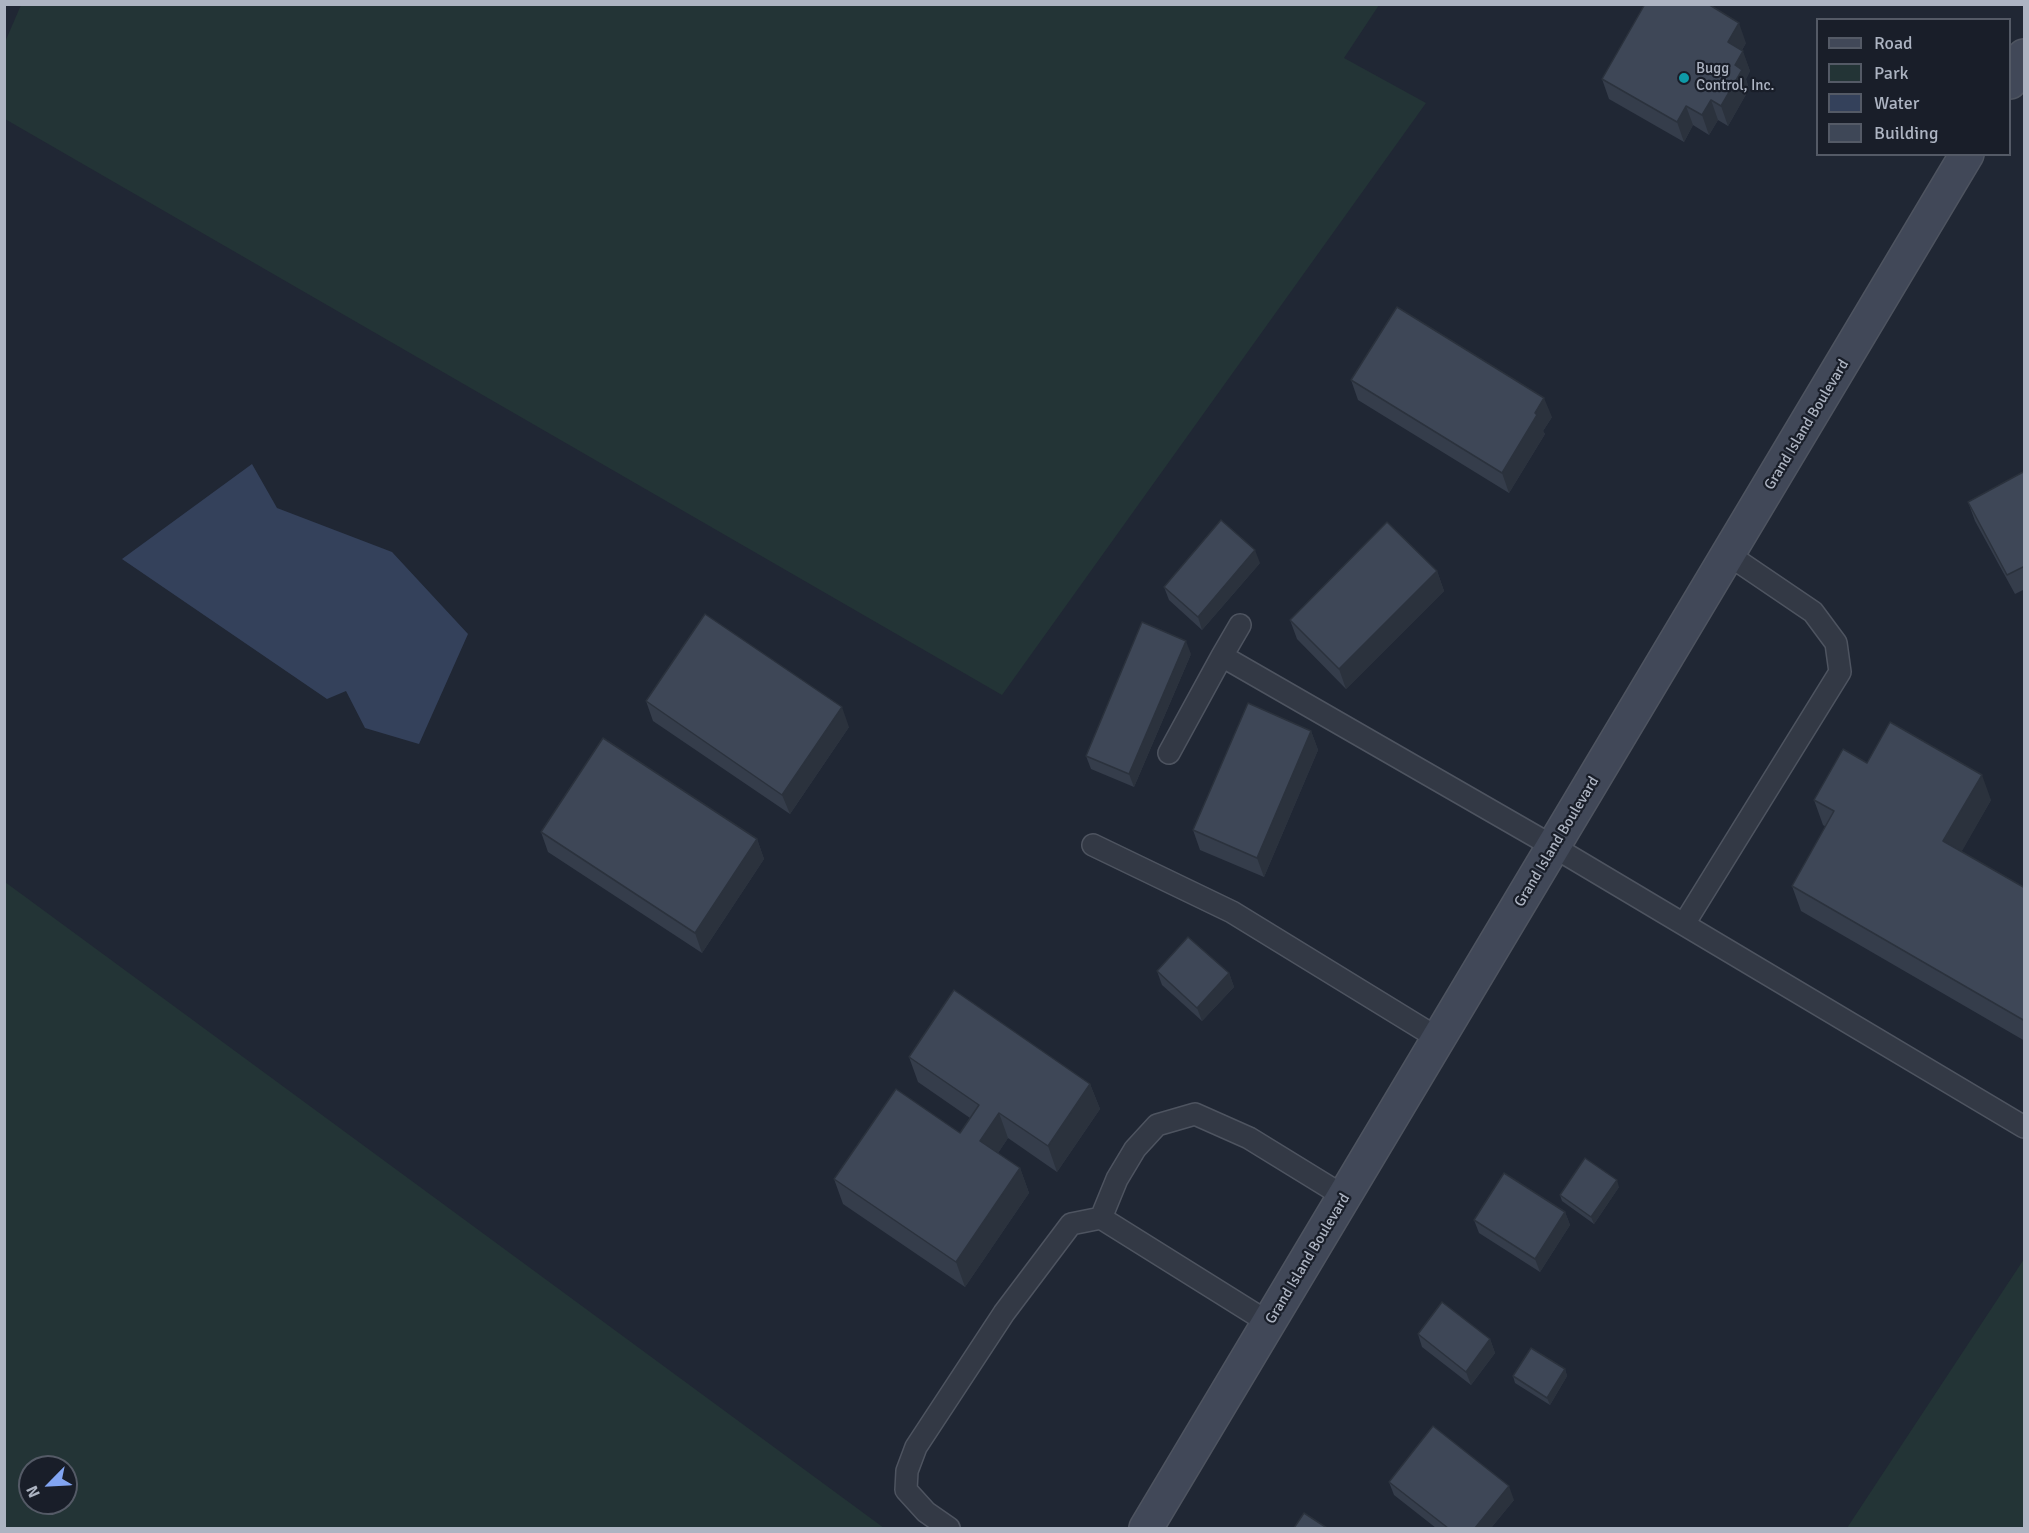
<!DOCTYPE html>
<html>
<head>
<meta charset="utf-8">
<style>
  body { margin:0 }
  #map { position:relative; width:2029px; height:1533px; overflow:hidden; background:#202734; font-family:Signika,sans-serif }
  canvas { display:block }
  .frame { position:absolute; inset:0; border:6px solid #adb4c2; pointer-events:none }
  .legend { position:absolute; left:1816px; top:18px; width:195px; height:138px; box-sizing:border-box; background:#191e29; border:2px solid #545a66; margin:0; padding:8px 10px; list-style:none; font-size:18px; color:#adb4c2 }
  .legend li { display:flex; align-items:center; gap:12px; height:30px }
  .legend b { width:30px; border:2px solid #545a66 }
  .north { position:absolute; left:18px; top:1455px; width:60px; height:60px; box-sizing:border-box; background:#191e29; border:2px solid #545a66; border-radius:50%; rotate:246deg; font-size:16px; font-weight:700; line-height:24px; text-align:center; color:#adb4c2 }
  .north::after { content:''; display:block; margin:auto; width:21px; height:27px; background:#82a5f2; clip-path:polygon(50% 0,100% 100%,50% 72%,0 100%) }
</style>
</head>
<body>
<div id="map">
<canvas width="2029" height="1533"></canvas>
<div class="frame"></div>
<ul class="legend">
<li><b style="height:8px;background:#414858"></b>Road</li>
<li><b style="height:16px;background:#233436"></b>Park</li>
<li><b style="height:16px;background:#34415b"></b>Water</li>
<li><b style="height:16px;background:#3e4757"></b>Building</li>
</ul>
<div class="north">N</div>
</div>
<script>
const ctx = document.querySelector('canvas').getContext('2d');
ctx.lineJoin = 'round';
function fillPath(path, color) { ctx.fillStyle = color; ctx.fill(path, 'evenodd'); }
const poly = rows => new Path2D(rows.map(r => 'M' + r).join(''));
function strokePath(path, color, width, dash) { ctx.strokeStyle = color; ctx.lineWidth = width; ctx.lineCap = dash ? 'butt' : 'round'; ctx.setLineDash(dash || []); ctx.stroke(path); }
function write(font, color, halo, rows, align = 'center') {
  ctx.font = font + ' Signika,sans-serif'; ctx.lineWidth = 4.5; ctx.setLineDash([]); ctx.textBaseline = 'middle'; ctx.strokeStyle = halo; ctx.fillStyle = color; for (const [text, x, y, turn = 0] of rows) {
    ctx.save(); ctx.translate(x, y); ctx.rotate((+turn || 0) * Math.PI / 180); ctx.textAlign = isNaN(turn) ? turn : align; if (halo) ctx.strokeText(text, 0, 0); ctx.fillText(text, 0, 0); ctx.restore();
  }
}
fillPath(poly([
  [21,5,1379,5,1344,58,1426,103,1002,695,5,119,5,42],
  [4,882,5,882,884,1528,5,1528],
  [30,1467,66,1467,66,1503,30,1503],
  [2024,1259,2024,1528,1847,1528]
]), '#233436');
fillPath(poly([
  [252,464,277,508,392,552,468,634,419,744,365,728,346,691,327,699,122,559]
]), '#34415b');
const lane = poly([
  [1222,656,1240,625],
  [1169,753,1222,656,1554,847,2024,1127],
  [1093,845,1232,912,1439,1039],
  [1684,924,1840,672,1836,643,1813,612,1729,555],
  [1269,1323,1101,1218,1117,1179,1135,1149,1157,1125,1195,1114,1249,1138,1345,1197],
  [949,1528,926,1512,906,1490,907,1471,916,1447,1004,1313,1071,1224,1101,1218]
]);
const secondary = poly([
  [2010,82,2024,56],
  [1146,1528,1967,154]
]);
strokePath(lane, '#4e5460', 24);
strokePath(secondary, '#4e5460', 36);
strokePath(lane, '#333945', 21);
strokePath(secondary, '#414858', 33);
fillPath(poly([
  [1746,43,1742,50,1750,71,1746,79,1749,89,1728,126,1718,120,1709,135,1693,125,1684,142,1609,99,1602,79],
  [1351,380,1552,417,1543,431,1545,434,1509,493,1358,400],
  [2025,471,2025,589,2015,594,1975,521,1968,502],
  [1260,563,1202,630,1169,600,1164,587],
  [1437,571,1444,591,1346,689,1297,639,1290,620],
  [1191,654,1134,787,1091,769,1086,756],
  [646,701,849,727,790,814,653,721],
  [1311,731,1318,750,1264,877,1200,850,1193,830],
  [1867,763,1991,800,1961,852,2025,888,2025,1041,1801,911,1792,886,1826,827,1823,825,1814,800],
  [541,832,757,839,764,859,702,953,548,852],
  [1157,971,1229,973,1234,987,1202,1021,1162,985],
  [909,1057,1090,1084,1100,1109,1057,1172,1008,1138,998,1153,1020,1168,1029,1193,965,1287,843,1204,834,1179,960,1133,970,1118,918,1082],
  [1619,1187,1594,1224,1562,1201,1560,1195],
  [1565,1212,1570,1225,1540,1272,1479,1233,1474,1220],
  [1418,1334,1490,1339,1495,1353,1471,1385,1422,1347],
  [1565,1369,1567,1376,1550,1405,1515,1383,1513,1376],
  [1389,1482,1514,1500,1491,1528,1436,1528,1394,1495]
]), '#353d4b');
fillPath(poly([
  [1739,23,1746,43,1735,62,1728,42],
  [1743,51,1750,71,1746,79,1749,89,1728,126,1721,106,1735,65],
  [1711,100,1718,120,1709,135,1702,115],
  [1686,106,1693,125,1684,142,1677,122],
  [1544,398,1552,417,1543,431,1545,434,1509,493,1502,473],
  [1255,550,1260,563,1202,630,1198,617],
  [1437,571,1444,591,1346,689,1339,669],
  [1186,641,1191,654,1134,787,1129,774],
  [842,707,849,727,790,814,782,795],
  [1311,731,1318,750,1264,877,1257,858],
  [1982,775,1991,800,1953,867,1943,841],
  [757,839,764,859,702,953,695,933],
  [1229,973,1234,987,1202,1021,1197,1008],
  [1090,1084,1100,1109,1057,1172,1048,1146],
  [999,1113,1008,1138,989,1166,980,1141],
  [1020,1168,1029,1193,965,1287,956,1262],
  [1617,1180,1619,1187,1594,1224,1591,1217],
  [1565,1212,1570,1225,1540,1272,1535,1259],
  [1490,1339,1495,1353,1471,1385,1466,1372],
  [1565,1369,1567,1376,1550,1405,1547,1398],
  [1509,1486,1514,1500,1491,1528,1475,1528]
]), '#2b323d');
const building = poly([
  [1645,4,1708,4,1739,23,1728,42,1743,51,1735,65,1742,70,1721,106,1711,100,1702,115,1686,106,1677,122,1602,79,1645,4],
  [1397,307,1544,398,1535,413,1537,415,1502,473,1351,380,1397,307],
  [2025,471,2025,566,2007,575,1968,502,2025,471],
  [1221,520,1255,550,1198,617,1164,587,1221,520],
  [1387,522,1437,571,1339,669,1290,620,1387,522],
  [705,614,842,707,782,795,646,701,705,614],
  [1142,622,1186,641,1129,774,1086,756,1142,622],
  [1248,703,1311,731,1257,858,1193,830,1248,703],
  [1890,722,1982,775,1943,841,2025,888,2025,1021,1792,886,1834,811,1814,800,1843,749,1867,763,1890,722],
  [603,738,757,839,695,933,541,832,603,738],
  [1188,937,1229,973,1197,1008,1157,971,1188,937],
  [954,990,1090,1084,1048,1146,999,1113,980,1141,1020,1168,956,1262,834,1179,896,1089,960,1133,979,1105,909,1057,954,990],
  [1585,1158,1617,1180,1591,1217,1560,1195,1585,1158],
  [1504,1173,1565,1212,1535,1259,1474,1220,1504,1173],
  [1442,1302,1490,1339,1466,1372,1418,1334,1442,1302],
  [1531,1348,1565,1369,1547,1398,1513,1376,1531,1348],
  [1433,1426,1509,1486,1475,1528,1448,1528,1389,1482,1433,1426],
  [1304,1513,1327,1528,1294,1528,1304,1513]
]);
fillPath(building, '#3e4757');
strokePath(building, '#2b323d', 1.5);
for (const [x, y, r, color] of [
  [1684,78,6,"#0f9aa8"]
]) { const dot = new Path2D(); dot.arc(x, y, r, 0, 2 * Math.PI); ctx.fillStyle = color; ctx.fill(dot); strokePath(dot, '#191e29', 2); }
write('15px', '#adb4c2', '#191e29', [
  ["Bugg",1696,69],
  ["Control, Inc.",1696,86]
], 'left');
write('15px', '#adb4c2', '#191e29', [
  ["Grand Island Boulevard",1807,425,-59],
  ["Grand Island Boulevard",1557,842,-59],
  ["Grand Island Boulevard",1308,1259,-59]
]);
</script>
</body>
</html>
